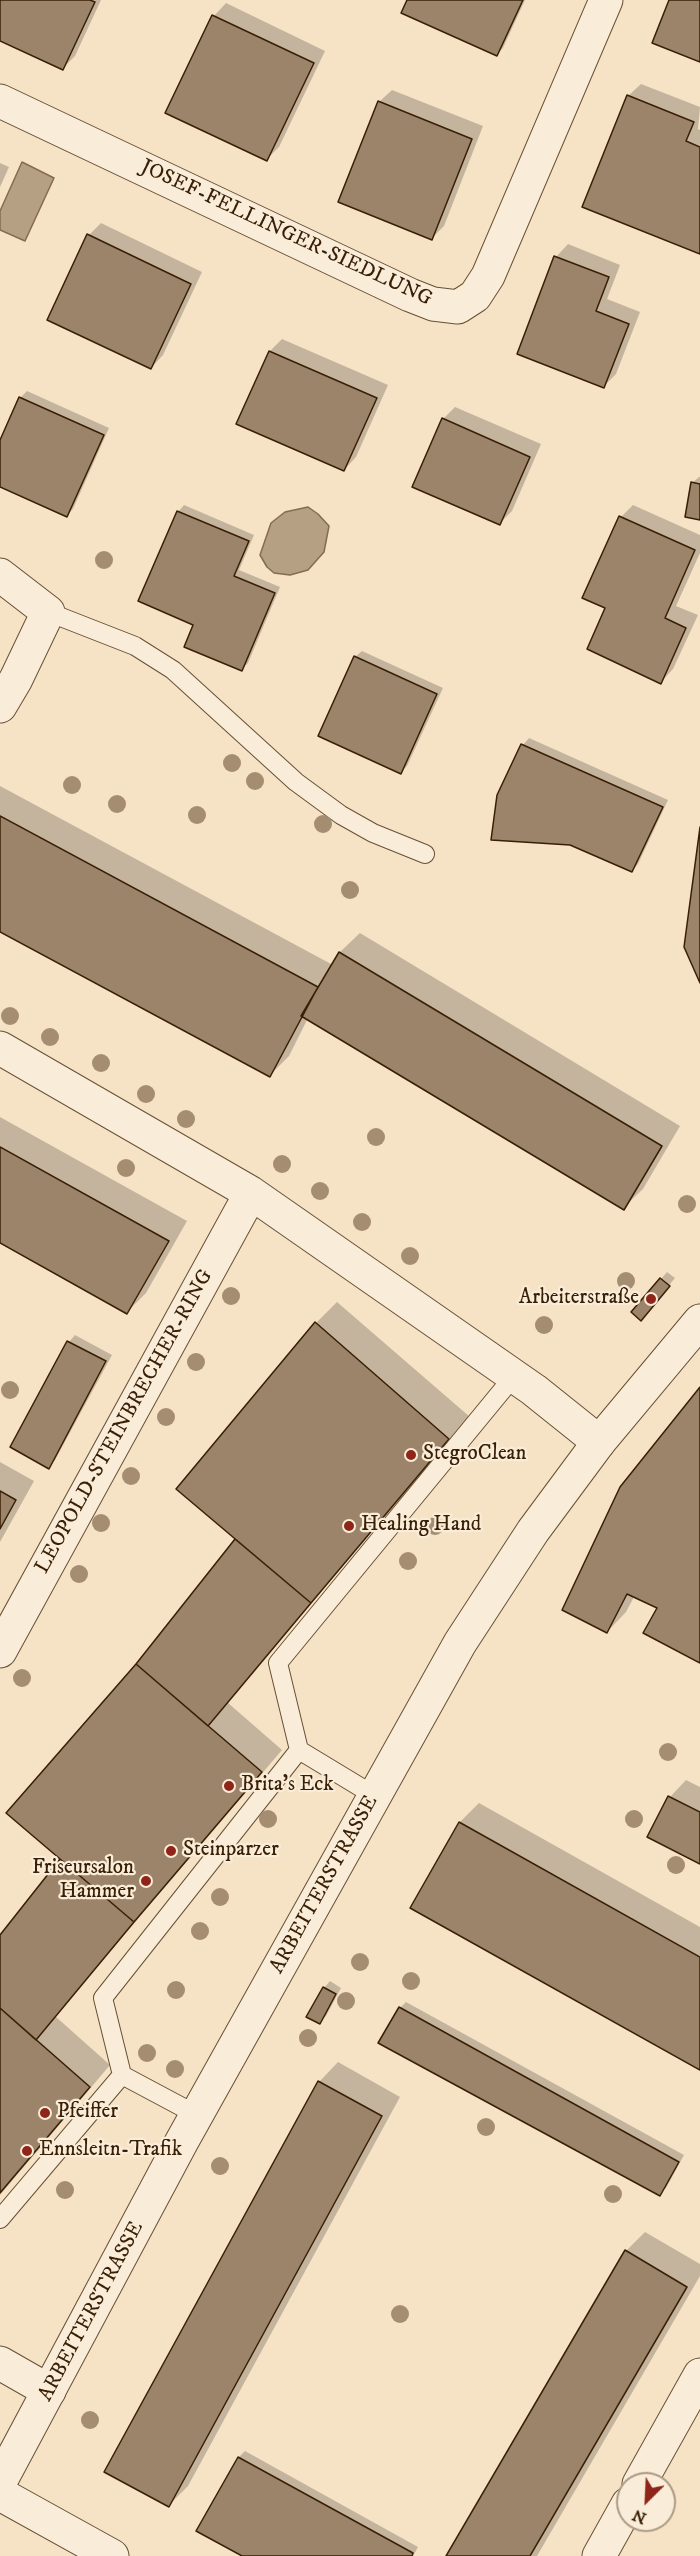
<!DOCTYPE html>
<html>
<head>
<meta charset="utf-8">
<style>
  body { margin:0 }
  #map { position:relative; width:700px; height:2556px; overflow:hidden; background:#f6e2c5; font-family:"IM FELL DW Pica",serif }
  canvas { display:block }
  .north { position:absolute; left:616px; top:2472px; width:60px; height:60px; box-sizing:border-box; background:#f9ecd9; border:2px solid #ac9a84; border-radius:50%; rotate:204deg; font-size:16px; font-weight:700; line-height:24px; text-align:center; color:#381f05 }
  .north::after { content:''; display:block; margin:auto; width:21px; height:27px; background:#8f2418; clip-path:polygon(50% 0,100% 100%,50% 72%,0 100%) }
</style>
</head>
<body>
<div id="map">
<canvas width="700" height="2556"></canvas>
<div class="north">N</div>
</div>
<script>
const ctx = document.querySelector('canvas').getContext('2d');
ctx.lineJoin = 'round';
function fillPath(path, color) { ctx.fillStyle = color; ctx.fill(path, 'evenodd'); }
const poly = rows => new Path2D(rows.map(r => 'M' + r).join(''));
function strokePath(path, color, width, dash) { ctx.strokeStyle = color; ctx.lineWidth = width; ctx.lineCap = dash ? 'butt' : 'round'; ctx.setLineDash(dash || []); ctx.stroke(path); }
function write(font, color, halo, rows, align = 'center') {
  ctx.font = font + ' "IM FELL DW Pica",serif'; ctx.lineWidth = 4.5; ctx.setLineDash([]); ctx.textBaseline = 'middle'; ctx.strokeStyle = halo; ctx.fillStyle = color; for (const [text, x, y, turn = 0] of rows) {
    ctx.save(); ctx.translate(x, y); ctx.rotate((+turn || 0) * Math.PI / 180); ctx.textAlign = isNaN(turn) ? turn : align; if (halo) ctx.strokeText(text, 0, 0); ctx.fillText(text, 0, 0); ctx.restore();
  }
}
const water = poly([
  [22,162,54,178,25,241,0,230,0,211,22,162],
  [308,507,318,514,329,526,324,552,308,570,290,575,274,573,267,567,260,555,271,523,285,512,308,507]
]);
fillPath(water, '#b5a084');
strokePath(water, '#836c51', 1.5);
fillPath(poly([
  [0,0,101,0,75,56,63,68,0,39],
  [409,0,525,0,503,48,497,54],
  [226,3,325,51,279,147,266,160,167,112,214,16],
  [641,84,700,107,698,129,700,130,700,252,628,96],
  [392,90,483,126,444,226,432,238,379,102],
  [0,163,9,167,0,187],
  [101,223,202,272,163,355,151,368,89,235],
  [568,244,620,265,607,299,640,312,616,374,604,386,519,353,556,257],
  [282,339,388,385,356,457,344,470,270,351],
  [27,391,109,428,73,509,67,515,0,485,0,443,20,398],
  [455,407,541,444,512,511,499,524,443,419],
  [699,477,700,477,700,518,692,483],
  [184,505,254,535,239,570,280,587,248,663,242,669,195,624,178,512],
  [633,505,700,535,700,553,676,606,698,615,673,669,661,682,607,607,621,517],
  [362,651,443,688,407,766,401,772,355,657],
  [529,738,668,800,638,864,632,871,498,795,523,745],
  [0,786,333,965,340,952,360,933,680,1126,643,1189,623,1208,308,1018,289,1056,270,1075,0,930],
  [0,1117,187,1221,146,1293,127,1312,0,1242],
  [667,1272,675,1278,647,1312,633,1312],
  [337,1302,470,1417,227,1702,282,1750,55,2016,110,2065,0,2195,0,1937,62,1858,137,1665,238,1539,316,1323],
  [75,1335,112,1355,55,1460,49,1467,12,1446,69,1342],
  [700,1389,700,1661,659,1608,635,1595,626,1612,607,1632],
  [0,1462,34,1481,0,1542],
  [686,1780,700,1787,700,1863,670,1797],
  [479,1803,700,1927,700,2069,460,1822],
  [330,1981,341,1988,326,2016,319,2022,324,1988],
  [406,2002,684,2155,666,2188,659,2194,400,2008],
  [338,2062,400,2097,188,2486,169,2505,319,2082],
  [645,2232,700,2264,700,2276,537,2556,447,2556,626,2251],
  [245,2451,418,2547,413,2556,245,2556,239,2457]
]), '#0003');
const building = poly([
  [0,0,90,0,95,2,63,70,0,41,0,0],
  [407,0,523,0,497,56,401,13,407,0],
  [669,0,700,0,700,62,652,43,669,0],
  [212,15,314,63,267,161,165,113,212,15],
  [627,95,694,122,686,141,700,147,700,254,582,207,627,95],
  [378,101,472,139,432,240,338,202,378,101],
  [87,234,191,284,151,369,47,320,87,234],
  [554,256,609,277,596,311,629,324,604,388,517,354,554,256],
  [269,351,377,398,344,471,236,424,269,351],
  [19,397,104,435,67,517,0,487,0,440,19,397],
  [442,418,530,457,500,525,412,487,442,418],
  [691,482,700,484,700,520,685,517,691,482],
  [177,511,249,541,234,576,275,593,242,671,184,647,193,625,138,601,177,511],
  [619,516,695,550,665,618,686,628,661,684,587,649,605,608,582,598,619,516],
  [354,656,437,694,401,774,318,736,354,656],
  [521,744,663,807,632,872,570,845,491,840,497,795,521,744],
  [0,816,318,987,270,1077,0,932,0,816],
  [700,827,700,983,684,947,700,827],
  [339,952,662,1146,624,1210,301,1016,339,952],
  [0,1147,169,1241,127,1314,0,1243,0,1147],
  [660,1278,670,1286,641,1321,631,1312,660,1278],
  [315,1322,449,1439,311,1603,176,1489,315,1322],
  [67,1341,106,1361,49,1469,10,1447,67,1341],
  [700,1387,700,1663,643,1633,657,1608,627,1594,607,1633,562,1610,620,1487,700,1387],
  [0,1491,16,1500,0,1529,0,1491],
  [235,1539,311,1603,208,1726,136,1664,235,1539],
  [136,1664,262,1772,134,1922,6,1813,136,1664],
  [668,1796,700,1812,700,1864,647,1837,668,1796],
  [459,1822,700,1957,700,2070,410,1908,459,1822],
  [60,1859,134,1922,36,2040,0,2008,0,1935,60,1859],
  [323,1987,336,1994,320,2024,306,2017,323,1987],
  [399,2007,679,2162,660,2196,378,2043,399,2007],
  [0,2008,90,2087,0,2193,0,2008],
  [318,2081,382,2116,169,2507,104,2472,318,2081],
  [625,2250,687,2287,530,2556,446,2556,625,2250],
  [238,2457,413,2553,412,2556,242,2556,196,2531,238,2457]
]);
fillPath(building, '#9b8469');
strokePath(building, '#381f05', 1.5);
const service = poly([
  [48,612,135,646,173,670,296,782,341,815,373,833,425,854],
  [299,1750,278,1663,514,1376],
  [122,2075,103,1998,299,1750,375,1796],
  [0,2219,122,2075,197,2115]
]);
const minor = poly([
  [0,101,410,295,433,304,458,307,475,296,488,276,606,0],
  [0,575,48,612,16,679,0,706],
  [0,1048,251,1193,534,1390,599,1442],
  [0,1651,251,1193],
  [0,2363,49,2391],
  [639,2484,700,2375],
  [0,2494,112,2556],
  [599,2556,628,2504]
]);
const tertiary = poly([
  [0,2482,182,2141,460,1643,533,1531,599,1442,700,1321]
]);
strokePath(service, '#685035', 20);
strokePath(minor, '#685035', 35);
strokePath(tertiary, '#685035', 35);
strokePath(service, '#f9ecd9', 18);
strokePath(minor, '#f9ecd9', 33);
strokePath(tertiary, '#f9ecd9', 33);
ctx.fillStyle = '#a48d71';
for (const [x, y] of [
  [104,560],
  [232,763],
  [255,781],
  [72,785],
  [117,804],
  [197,815],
  [323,824],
  [350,890],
  [10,1016],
  [50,1037],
  [101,1063],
  [146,1094],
  [186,1119],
  [376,1137],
  [282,1164],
  [126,1168],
  [320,1191],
  [687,1204],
  [362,1222],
  [410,1256],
  [626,1281],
  [231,1296],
  [544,1325],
  [196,1362],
  [10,1390],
  [166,1417],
  [131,1476],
  [101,1523],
  [435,1526],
  [408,1561],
  [79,1574],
  [22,1678],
  [668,1752],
  [268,1819],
  [634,1819],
  [676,1865],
  [220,1897],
  [200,1931],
  [360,1962],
  [411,1981],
  [176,1990],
  [346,2001],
  [308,2038],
  [147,2053],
  [175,2069],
  [486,2127],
  [220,2166],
  [65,2190],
  [613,2194],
  [400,2314],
  [90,2420]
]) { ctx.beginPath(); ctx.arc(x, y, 9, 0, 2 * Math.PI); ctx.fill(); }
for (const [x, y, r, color] of [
  [651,1299,6,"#8f2418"],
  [411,1455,6,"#8f2418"],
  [349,1526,6,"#8f2418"],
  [229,1786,6,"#8f2418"],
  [171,1851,6,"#8f2418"],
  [146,1881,6,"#8f2418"],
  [45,2113,6,"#8f2418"],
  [27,2151,6,"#8f2418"]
]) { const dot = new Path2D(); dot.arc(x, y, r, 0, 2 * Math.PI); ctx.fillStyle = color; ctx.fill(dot); strokePath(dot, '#f9ecd9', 2); }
write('21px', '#381f05', '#f9ecd9', [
  ["JOSEF-FELLINGER-SIEDLUNG",286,234,25],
  ["LEOPOLD-STEINBRECHER-RING",125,1422,-61],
  ["ARBEITERSTRASSE",325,1885,-61],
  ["ARBEITERSTRASSE",92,2312,-62]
]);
write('21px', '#381f05', '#f9ecd9', [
  ["Arbeiterstraße",639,1299,"right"],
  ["StegroClean",423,1455],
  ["Healing Hand",361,1526],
  ["Brita's Eck",241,1786],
  ["Steinparzer",183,1851],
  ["Friseursalon",134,1869,"right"],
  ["Hammer",134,1893,"right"],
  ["Pfeiffer",57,2113],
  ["Ennsleitn-Trafik",39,2151]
], 'left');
</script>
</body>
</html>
